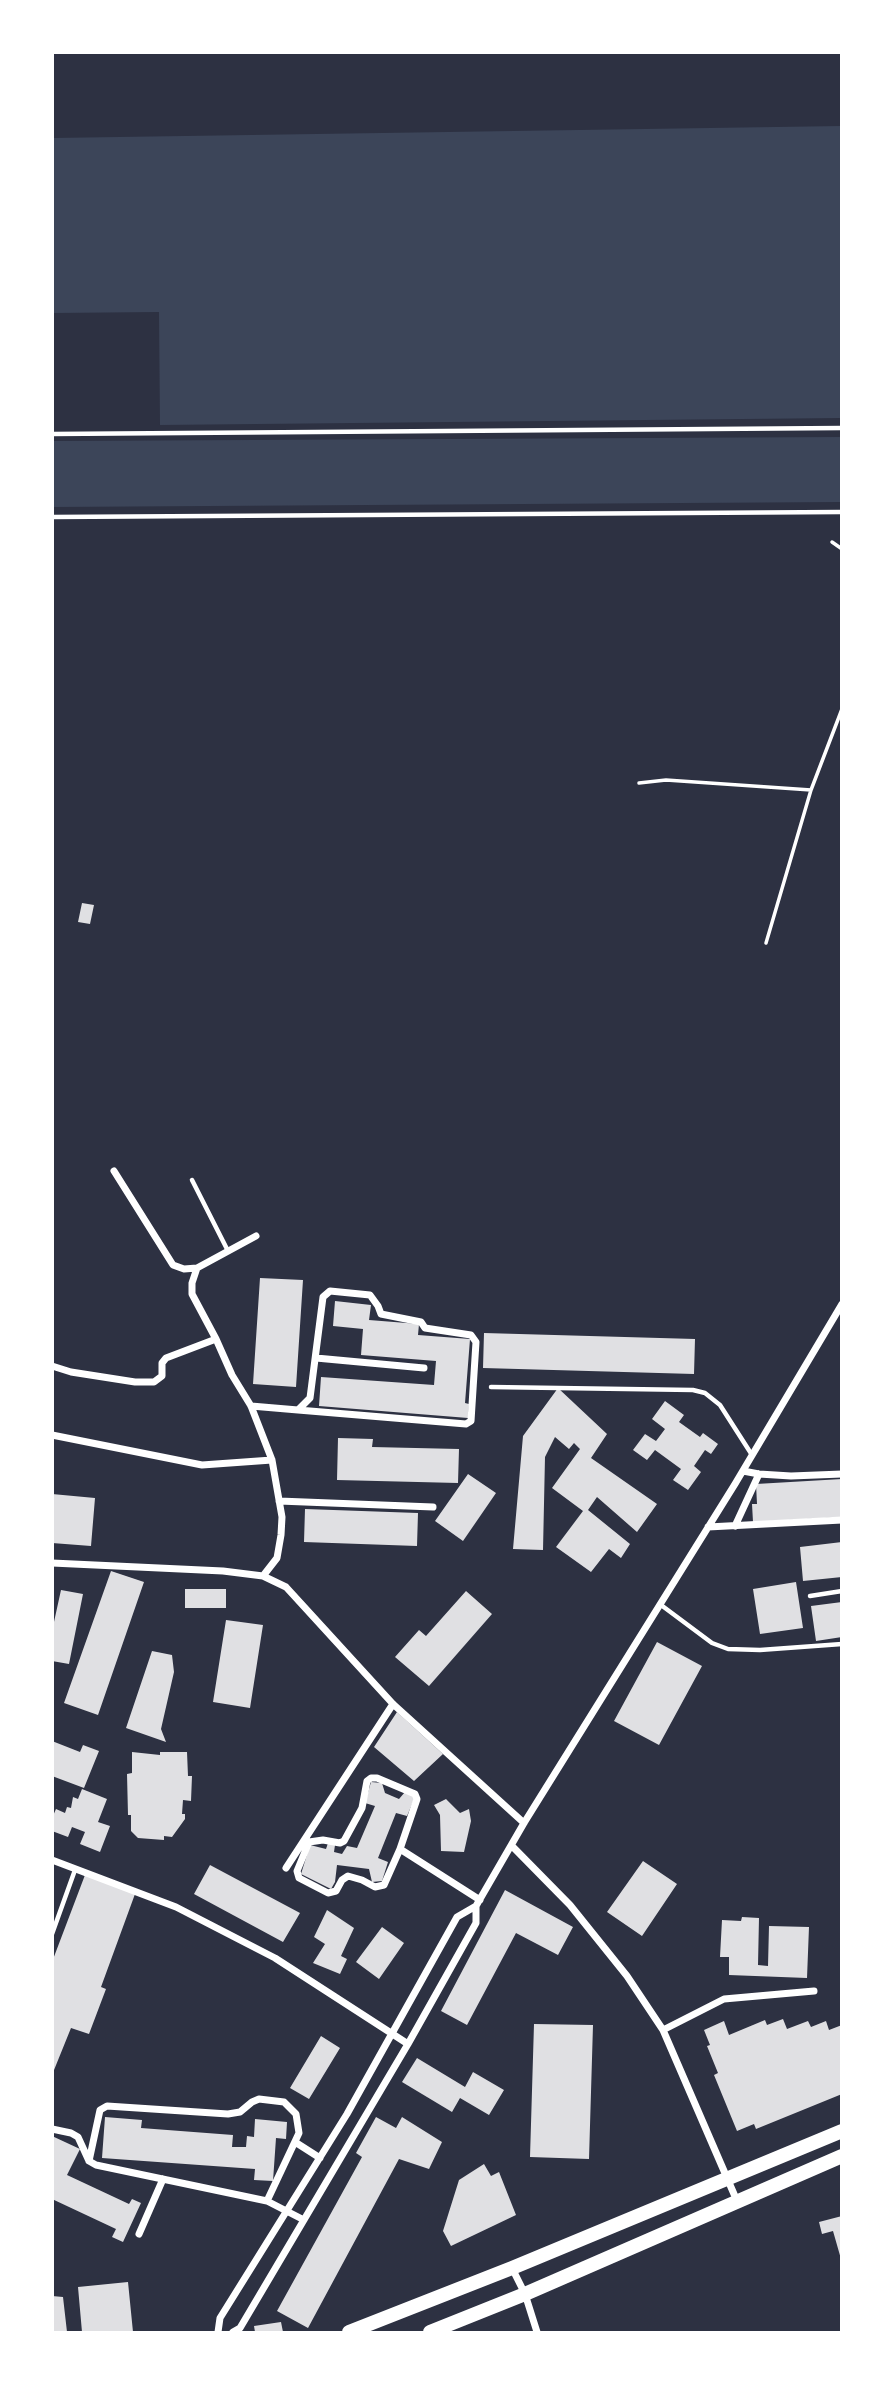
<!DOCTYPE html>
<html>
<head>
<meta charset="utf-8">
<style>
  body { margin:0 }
  #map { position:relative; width:894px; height:2385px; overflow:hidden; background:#2d3142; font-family:"Fira Sans Condensed",sans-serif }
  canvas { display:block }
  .frame { position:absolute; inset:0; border:54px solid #fff; pointer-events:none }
</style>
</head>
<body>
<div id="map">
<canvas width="894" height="2385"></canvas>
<div class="frame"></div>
</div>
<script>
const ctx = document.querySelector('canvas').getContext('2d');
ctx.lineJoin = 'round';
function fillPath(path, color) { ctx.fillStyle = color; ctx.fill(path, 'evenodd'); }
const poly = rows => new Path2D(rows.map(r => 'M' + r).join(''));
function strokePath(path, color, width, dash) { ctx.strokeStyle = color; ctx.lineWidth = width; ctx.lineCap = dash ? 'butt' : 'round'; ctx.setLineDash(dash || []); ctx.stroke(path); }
fillPath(poly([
  [841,126,841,418,160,425,159,312,53,313,53,138],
  [841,437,841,502,53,507,53,441]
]), '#3c4559');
fillPath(poly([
  [82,903,94,905,90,924,78,922],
  [260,1278,303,1280,296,1387,253,1384],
  [335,1301,371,1305,369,1320,419,1324,418,1335,470,1339,465,1403,469,1404,468,1418,319,1406,321,1377,434,1385,436,1361,361,1355,363,1329,333,1326],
  [484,1333,695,1339,694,1374,483,1368],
  [558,1388,607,1434,591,1458,657,1504,637,1532,597,1497,588,1510,630,1544,621,1558,609,1549,591,1572,556,1547,583,1511,552,1488,580,1449,574,1443,569,1449,555,1437,545,1457,543,1550,513,1549,523,1436],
  [665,1401,684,1415,679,1422,700,1437,703,1433,718,1444,711,1454,705,1450,694,1466,701,1472,688,1490,673,1480,681,1469,655,1450,647,1460,633,1450,645,1434,656,1441,665,1429,652,1419],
  [338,1438,373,1439,372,1447,459,1449,458,1483,337,1480],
  [468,1474,496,1493,463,1541,435,1521],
  [842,1479,842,1517,753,1522,752,1504,757,1504,756,1484],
  [52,1494,95,1498,91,1546,52,1543],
  [305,1509,418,1513,417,1546,304,1542],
  [842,1542,842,1577,803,1581,800,1547],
  [111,1571,144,1582,98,1715,64,1703],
  [796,1582,803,1628,760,1634,753,1589],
  [185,1589,226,1589,226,1608,185,1608],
  [61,1590,83,1594,69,1664,52,1661,52,1631],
  [466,1591,492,1614,429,1686,395,1657,419,1630,426,1636],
  [842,1602,842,1637,816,1641,811,1606],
  [226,1620,263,1625,250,1708,213,1702],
  [657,1642,702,1666,659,1745,614,1721],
  [152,1651,172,1655,174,1672,161,1729,166,1742,126,1728],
  [397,1712,443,1754,414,1781,374,1747],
  [52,1741,80,1752,83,1745,99,1751,84,1788,52,1776],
  [132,1752,160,1755,160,1752,187,1752,188,1776,192,1776,191,1801,183,1800,182,1814,185,1814,185,1819,172,1837,164,1836,164,1840,138,1838,131,1831,131,1815,128,1815,127,1774,132,1773],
  [371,1782,382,1783,385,1793,399,1799,405,1792,415,1797,407,1816,396,1813,378,1858,388,1862,382,1881,372,1882,369,1869,337,1865,335,1882,331,1889,301,1874,310,1845,326,1849,328,1843,335,1845,334,1852,342,1854,347,1846,357,1848,375,1806,365,1803],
  [82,1789,107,1799,98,1822,110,1826,100,1852,80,1844,85,1832,72,1827,68,1837,52,1831,52,1818,56,1809,65,1813,67,1807,71,1808,73,1797,78,1799],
  [446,1799,460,1813,469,1809,471,1821,464,1852,441,1851,440,1815,434,1805],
  [643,1861,677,1884,642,1936,607,1912],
  [210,1865,300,1913,283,1942,194,1894],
  [85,1875,135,1894,101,1987,106,1989,89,2034,71,2028,52,2075,52,1962],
  [505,1890,573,1927,558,1955,516,1933,467,2025,441,2011],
  [327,1910,354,1928,341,1956,347,1959,340,1974,313,1963,325,1944,314,1937],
  [742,1917,759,1918,758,1965,768,1966,769,1926,809,1927,807,1978,729,1975,729,1957,720,1957,722,1920,741,1921],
  [382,1927,404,1943,379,1979,356,1962],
  [783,2019,787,2029,808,2021,811,2027,826,2021,829,2030,842,2025,842,2094,756,2129,754,2124,737,2131,714,2075,718,2073,707,2046,710,2045,704,2030,724,2021,729,2035,765,2020,767,2025],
  [534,2024,593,2025,589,2159,530,2157],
  [321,2036,340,2048,309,2099,290,2088],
  [417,2058,465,2087,473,2072,504,2090,489,2115,460,2098,452,2112,402,2082],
  [105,2117,142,2120,141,2128,233,2135,232,2147,246,2147,247,2136,254,2137,255,2119,287,2122,286,2139,276,2138,273,2181,254,2180,255,2169,102,2158],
  [376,2117,396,2128,402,2117,442,2142,429,2169,399,2159,308,2328,277,2311,362,2157,356,2153],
  [52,2136,80,2149,67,2175,129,2204,132,2199,141,2203,123,2242,112,2237,116,2229,52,2199],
  [484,2164,491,2176,499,2172,516,2215,451,2246,443,2231,459,2180],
  [842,2216,842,2259,841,2259,833,2231,822,2234,819,2222],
  [128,2282,133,2332,82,2332,78,2287],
  [52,2296,63,2297,67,2332,52,2332],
  [281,2322,283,2332,255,2332,254,2326]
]), '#e0e0e3');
strokePath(poly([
  [832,542,842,549],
  [639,783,666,780,811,790,842,709],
  [766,943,811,790]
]), '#fff', 3.5);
strokePath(poly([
  [52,434,842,428],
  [52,517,842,512],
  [192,1180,228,1251],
  [491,1387,693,1390,705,1393,720,1405,752,1455],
  [810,1596,842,1591],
  [661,1605,712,1643,728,1649,760,1650,842,1644],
  [52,1934,75,1870]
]), '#fff', 4.5);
strokePath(poly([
  [114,1171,173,1265,184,1269,197,1268],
  [256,1236,197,1268,192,1283,192,1294,216,1339,232,1375,251,1406,272,1460,282,1517,281,1535,277,1558,263,1576],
  [316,1358,424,1368],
  [52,1366,71,1372,135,1382,154,1382,162,1376,162,1363,166,1358,216,1339],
  [251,1406,298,1410,310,1398,323,1297,330,1291,370,1295,378,1306,381,1314,421,1322,425,1328,471,1335,476,1342,471,1421,466,1424,298,1410],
  [52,1435,202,1465,272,1460],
  [743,1471,759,1474,791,1476,842,1474],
  [279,1501,433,1507],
  [735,1526,759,1474],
  [708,1527,842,1520],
  [52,1563,223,1571,263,1576,286,1587,393,1704,524,1823],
  [512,1846,570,1905,627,1976,663,2030,737,2201],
  [400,1849,417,1799,415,1794,377,1778,371,1778,367,1781,362,1808,344,1841,340,1843,323,1840,309,1842,297,1871,299,1878,328,1893,336,1891,342,1880,348,1876,362,1880,375,1887,384,1885,400,1849,480,1900],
  [52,1860,176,1907,275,1958,408,2044],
  [286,1868,393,1704],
  [663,2030,724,1999,814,1991],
  [52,2129,71,2133,78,2137,89,2161,96,2165,267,2201,304,2220],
  [295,2142,320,2158],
  [89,2161,100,2110,107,2106,228,2114,240,2112,252,2102,259,2099,284,2102,296,2114,299,2133,267,2201],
  [139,2234,163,2179],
  [512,2268,525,2294,537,2332],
  [218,2332,220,2318,347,2114,457,1917,476,1906,524,1823,735,1484,842,1304],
  [233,2332,240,2328,408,2044,476,1923,476,1906]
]), '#fff', 7);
strokePath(poly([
  [349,2332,512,2268,842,2131],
  [430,2332,525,2294,842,2156]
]), '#fff', 14);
</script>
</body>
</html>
